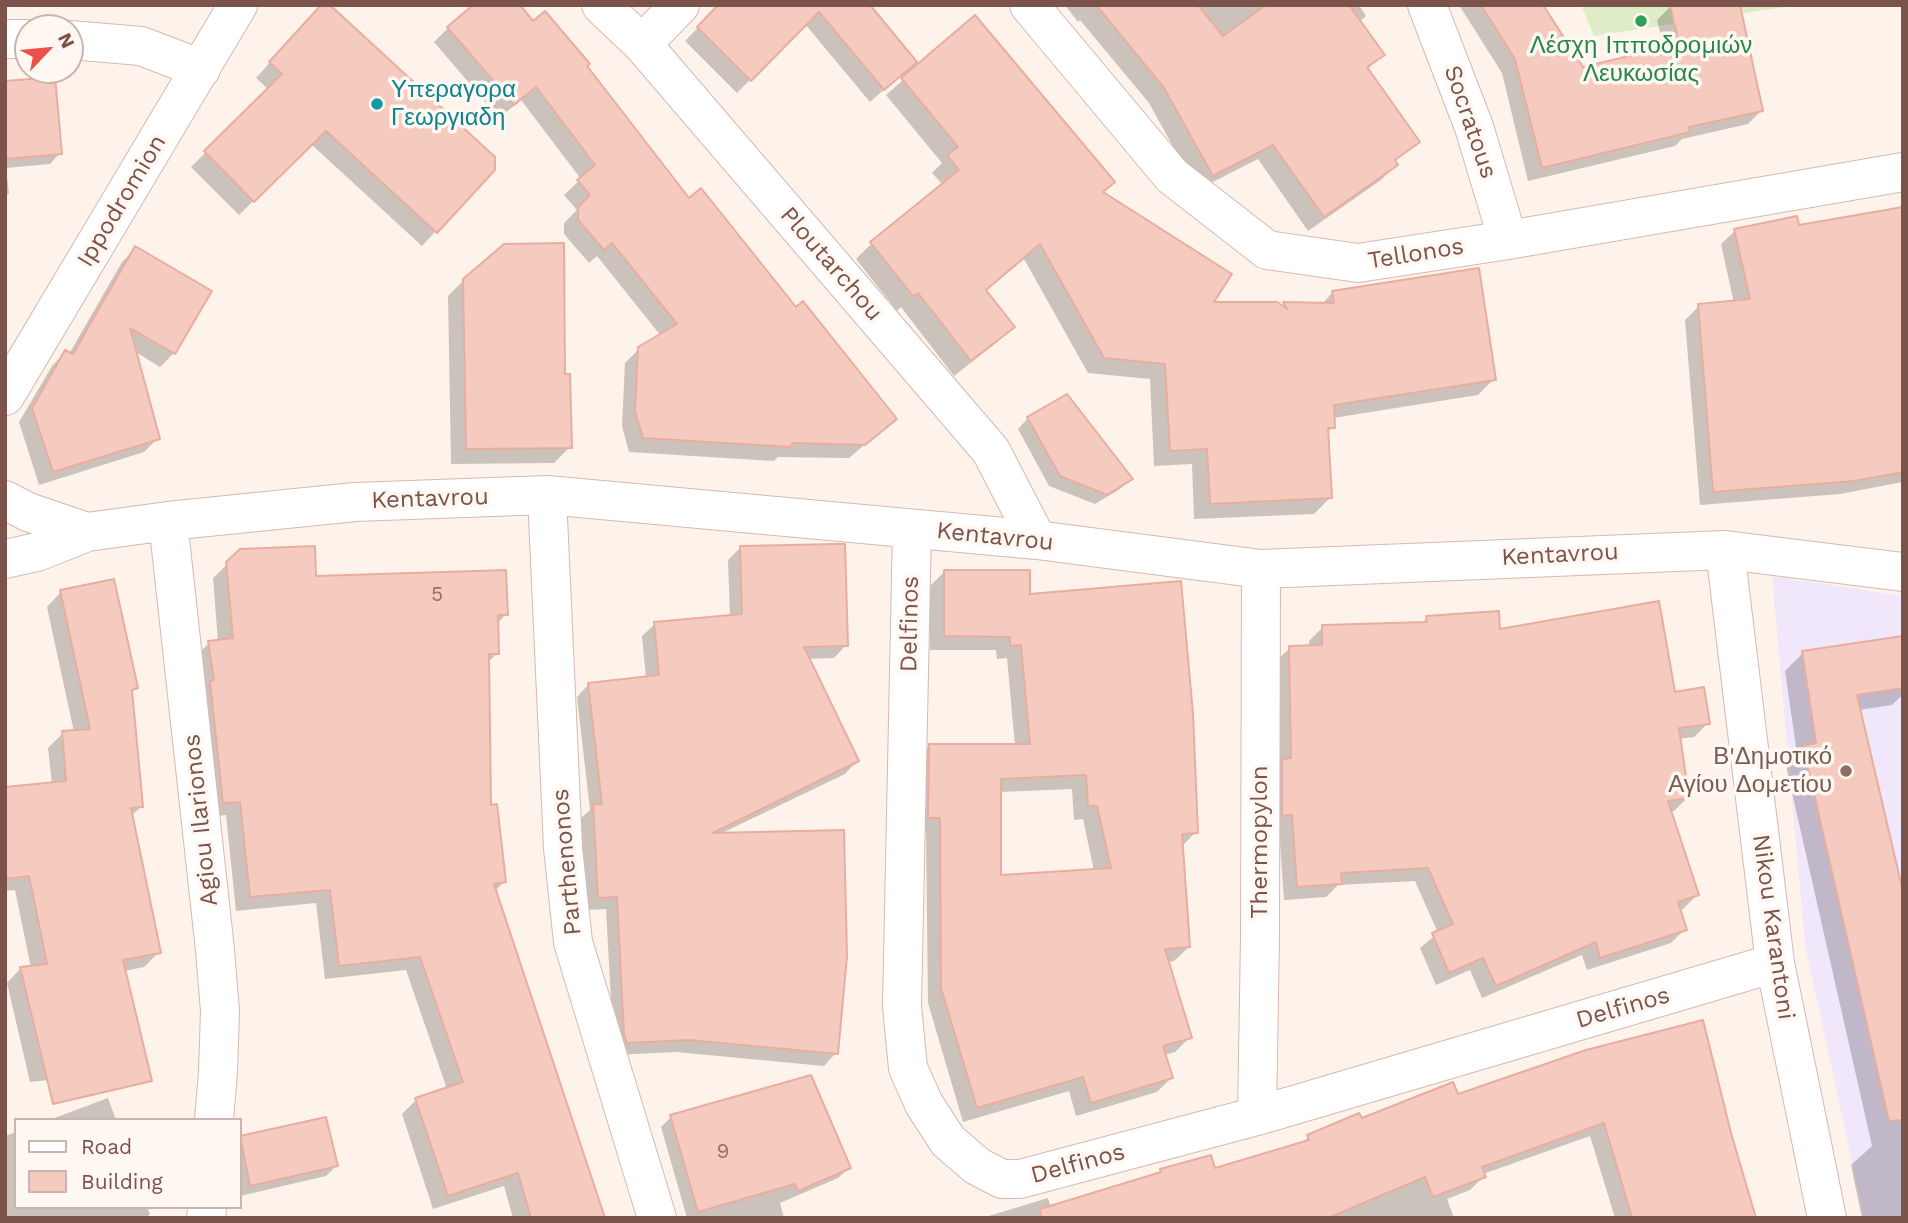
<!DOCTYPE html>
<html>
<head>
<meta charset="utf-8">
<style>
  body { margin:0 }
  #map { position:relative; width:1908px; height:1223px; overflow:hidden; background:#fef3eb; font-family:"Work Sans",sans-serif }
  canvas { display:block }
  .frame { position:absolute; inset:0; border:7px solid #7c534b; pointer-events:none }
  .legend { position:absolute; left:14px; top:1118px; width:228px; height:91px; box-sizing:border-box; background:#fff8f2; border:2px solid #cbb6af; margin:0; padding:9px 12px; list-style:none; font-size:21px; color:#7c534b }
  .legend li { display:flex; align-items:center; gap:14px; height:35px }
  .legend b { width:35px; border:2px solid #cbb6af }
  .north { position:absolute; left:14px; top:14px; width:70px; height:70px; box-sizing:border-box; background:#fff8f2; border:2px solid #cbb6af; border-radius:50%; rotate:64deg; font-size:19px; font-weight:700; line-height:28px; text-align:center; color:#7c534b }
  .north::after { content:''; display:block; margin:auto; width:24px; height:32px; background:#ed4f4a; clip-path:polygon(50% 0,100% 100%,50% 72%,0 100%) }
</style>
</head>
<body>
<div id="map">
<canvas width="1908" height="1223"></canvas>
<div class="frame"></div>
<ul class="legend">
<li><b style="height:9px;background:#fff"></b>Road</li>
<li><b style="height:19px;background:#f5cbc0"></b>Building</li>
</ul>
<div class="north">N</div>
</div>
<script>
const ctx = document.querySelector('canvas').getContext('2d');
ctx.lineJoin = 'round';
function fillPath(path, color) { ctx.fillStyle = color; ctx.fill(path, 'evenodd'); }
const poly = rows => new Path2D(rows.map(r => 'M' + r).join(''));
function strokePath(path, color, width, dash) { ctx.strokeStyle = color; ctx.lineWidth = width; ctx.lineCap = dash ? 'butt' : 'round'; ctx.setLineDash(dash || []); ctx.stroke(path); }
function write(font, color, halo, rows, align = 'center') {
  ctx.font = font + ' "Work Sans",sans-serif'; ctx.lineWidth = 7; ctx.setLineDash([]); ctx.textBaseline = 'middle'; ctx.strokeStyle = halo; ctx.fillStyle = color; for (const [text, x, y, turn = 0] of rows) {
    ctx.save(); ctx.translate(x, y); ctx.rotate((+turn || 0) * Math.PI / 180); ctx.textAlign = isNaN(turn) ? turn : align; if (halo) ctx.strokeText(text, 0, 0); ctx.fillText(text, 0, 0); ctx.restore();
  }
}
fillPath(poly([
  [1772,576,1903,596,1903,1218,1864,1218,1805,945]
]), '#f0e7fb');
fillPath(poly([
  [1581,5,1797,5,1594,36]
]), '#deedc7');
fillPath(poly([
  [720,5,867,5,915,62,870,102,805,24,737,93,685,41],
  [1065,5,1359,5,1366,16,1359,22,1383,54,1367,70,1417,142,1394,162,1396,165,1381,180,1308,231,1258,159,1197,190,1149,103,1080,20,1078,22],
  [1459,5,1541,5,1582,69,1664,49,1657,20,1671,6,1762,110,1748,124,1682,139,1675,146,1528,181,1502,73],
  [311,17,493,169,422,246,311,144,239,215,191,167,269,90,256,78],
  [975,17,1101,193,1210,304,1281,307,1284,304,1321,305,1333,292,1494,379,1478,395,1333,418,1333,427,1327,433,1330,498,1314,514,1194,519,1192,464,1154,466,1150,379,1088,373,1024,259,985,291,1013,327,997,342,954,376,901,307,897,311,856,259,872,243,943,185,932,173,942,163,886,95],
  [533,23,585,67,688,201,796,309,895,419,849,458,778,457,774,461,629,452,622,426,625,363,640,348,661,336,597,256,589,263,564,234,564,223,577,210,564,195,581,179,521,100,499,118,434,42,448,28],
  [5,83,60,153,50,164,6,168,9,193,5,198],
  [1903,209,1903,482,1840,494,1700,505,1685,320,1699,306,1734,303,1721,244,1735,231,1798,227],
  [135,249,174,353,160,367,134,351,158,438,144,452,39,485,19,422,52,366,65,352,69,354,122,262],
  [464,280,563,376,570,447,554,463,451,464,448,296],
  [1028,418,1130,479,1120,489,1095,504,1049,486,1018,429],
  [740,548,846,645,834,658,807,659,857,761,845,774,720,834,836,1053,824,1066,676,1052,614,1055,606,909,586,910,581,818,590,810,577,697,589,684,646,678,642,636,655,624,730,617,728,560],
  [241,551,314,578,506,614,497,624,498,653,487,663,489,807,504,882,494,892,603,1218,513,1218,504,1186,433,1209,402,1114,416,1100,447,1089,406,970,325,979,316,903,236,911,226,815,209,817,195,657,209,643,218,642,213,578],
  [945,571,1028,596,1196,832,1181,847,1189,947,1174,961,1167,962,1190,1037,1175,1052,1164,1055,1171,1078,1157,1092,1076,1116,1069,1091,963,1122,928,1003,926,832,915,832,916,760,930,745,1015,746,1007,658,997,659,996,650,930,650,930,586],
  [1072,789,1074,820,1083,819,1094,871,1000,877,1000,792],
  [61,592,136,688,130,694,141,807,131,816,159,952,144,967,124,971,130,1071,30,1082,7,983,21,968,31,968,15,890,5,891,5,789,52,784,48,748,63,733,74,732,47,607],
  [1427,618,1499,631,1673,694,1708,723,1694,737,1679,739,1688,797,1674,811,1670,811,1697,895,1683,909,1679,910,1685,929,1671,943,1587,970,1582,955,1482,998,1470,970,1436,985,1420,948,1438,933,1415,881,1338,885,1326,897,1284,900,1279,828,1276,661,1290,648,1309,647,1309,641,1323,627,1421,624],
  [1903,638,1903,694,1892,705,1859,710,1903,900,1903,1218,1862,1218,1851,1165,1872,1146,1786,766,1797,754,1785,671,1803,653],
  [1457,1097,1729,1134,1755,1218,1615,1218,1590,1136,1483,1174,1484,1176,1470,1190,1447,1199,1454,1218,982,1218,1048,1198,1051,1208,1214,1170,1300,1145,1308,1137,1361,1121],
  [108,1098,116,1120,49,1120],
  [671,1117,849,1168,838,1178,780,1203,784,1218,687,1218,661,1127],
  [325,1119,336,1166,326,1176,240,1196,240,1137],
  [16,1132,16,1207,147,1207,150,1214,146,1218,5,1218,5,1136]
]), '#0003');
const building = poly([
  [321,5,330,5,495,157,495,170,437,233,326,131,254,202,204,151,282,74,269,62,321,5],
  [473,5,520,5,533,21,545,11,590,64,587,66,689,198,701,188,796,307,803,301,897,419,865,445,794,443,790,447,643,438,635,411,638,347,677,324,612,243,604,250,578,220,578,207,590,195,577,180,595,165,536,87,514,105,447,27,473,5],
  [718,5,870,5,917,62,884,90,819,12,751,81,697,27,718,5],
  [1096,5,1198,5,1223,36,1266,5,1349,5,1385,55,1367,67,1420,142,1395,160,1398,165,1324,217,1273,145,1213,176,1164,88,1096,5],
  [1481,5,1543,5,1583,67,1679,44,1670,5,1740,5,1763,111,1689,127,1690,132,1542,168,1515,59,1481,5],
  [975,15,1115,182,1103,192,1232,274,1214,302,1277,302,1287,309,1283,302,1334,303,1332,291,1479,268,1496,380,1334,405,1335,428,1328,428,1332,498,1210,504,1207,449,1170,451,1165,364,1104,358,1040,244,986,290,1015,327,971,361,918,293,913,296,870,242,959,170,947,155,958,147,901,78,975,15],
  [55,77,62,154,5,159,5,81,55,77],
  [1903,207,1903,472,1855,481,1713,492,1698,304,1750,299,1734,229,1797,216,1799,225,1903,207],
  [564,243,565,374,570,374,572,448,466,449,463,279,504,244,564,243],
  [135,246,212,291,175,354,130,328,160,439,53,472,32,408,65,350,73,354,135,246],
  [1067,394,1133,479,1107,495,1060,476,1027,417,1067,394],
  [838,544,845,544,848,646,804,647,859,761,713,833,844,830,847,956,838,1054,689,1040,627,1043,624,1035,617,897,598,898,593,804,602,804,588,683,659,675,654,622,742,614,740,546,838,544],
  [315,546,316,576,506,570,508,615,498,615,499,654,489,654,491,805,497,804,506,882,494,884,605,1218,531,1218,518,1173,448,1196,415,1098,463,1082,420,957,339,966,330,890,250,897,240,802,223,803,210,681,214,680,208,641,233,638,226,562,240,549,315,546],
  [944,570,1030,570,1030,594,1181,581,1193,714,1198,833,1182,834,1190,947,1165,949,1192,1038,1163,1046,1173,1078,1091,1103,1083,1077,977,1108,941,988,940,818,928,818,929,744,1030,744,1021,645,1010,646,1010,637,944,636,944,570],
  [1086,775,1088,806,1097,806,1111,868,1001,875,1001,779,1086,775],
  [114,579,138,688,132,690,143,807,131,808,161,953,123,960,152,1081,53,1104,20,967,47,964,29,876,5,879,5,787,66,781,62,731,90,729,60,590,114,579],
  [1659,601,1675,692,1704,687,1710,724,1679,728,1689,798,1668,801,1699,895,1678,902,1687,930,1600,958,1596,942,1496,986,1483,958,1449,973,1432,933,1453,924,1428,868,1341,873,1342,884,1297,887,1292,815,1282,816,1282,759,1291,758,1289,646,1322,645,1322,625,1427,622,1426,616,1499,611,1500,629,1659,601],
  [1903,636,1903,688,1857,695,1903,892,1903,1120,1889,1121,1803,746,1816,743,1802,651,1903,636],
  [1703,1020,1731,1133,1756,1218,1632,1218,1604,1123,1482,1167,1486,1177,1433,1197,1425,1177,1328,1218,1041,1218,1040,1209,1161,1172,1160,1169,1211,1155,1215,1168,1309,1140,1307,1135,1359,1113,1362,1118,1453,1082,1458,1094,1586,1050,1703,1020],
  [811,1075,851,1168,798,1191,795,1184,698,1212,670,1115,811,1075],
  [326,1117,338,1166,250,1186,240,1136,326,1117]
]);
fillPath(building, '#f5cbc0');
strokePath(building, '#e9ada0', 2);
const minor = poly([
  [601,5,642,44,991,451,1037,540],
  [1029,5,1172,176,1267,250,1358,263,1508,240,1903,172],
  [1427,5,1474,127,1508,240],
  [5,39,28,39],
  [70,40,141,46,201,69],
  [642,44,680,5],
  [5,396,238,5],
  [547,495,563,848,573,942,657,1218],
  [5,500,28,512,87,532],
  [168,521,215,950,220,1011,218,1072,214,1120],
  [912,529,902,1006,908,1068,924,1104,948,1141,977,1166,1002,1179,1020,1179,1257,1116,1775,963],
  [1725,550,1775,963,1827,1218],
  [5,559,37,552,87,532,168,521,355,502,547,495,1037,540,1261,569,1725,550,1903,572],
  [1257,1116,1260,937,1261,569],
  [206,1218,207,1207]
]);
strokePath(minor, '#d4bab1', 40);
strokePath(minor, '#fff', 38);
for (const [x, y, r, color] of [
  [1641,21,7,"#2e9e5b"],
  [377,104,7,"#0f9aa8"],
  [1846,771,7,"#8d6e63"]
]) { const dot = new Path2D(); dot.arc(x, y, r, 0, 2 * Math.PI); ctx.fillStyle = color; ctx.fill(dot); strokePath(dot, '#fff8f2', 2.5); }
write('21px', '#9a7168', null, [
  ["5",437,595],
  ["9",723,1152]
]);
write('24px', '#27864d', '#fff8f2', [
  ["Λέσχη Ιπποδρομιών",1641,46],
  ["Λευκωσίας",1641,74]
]);
write('24px', '#0d838f', '#fff8f2', [
  ["Υπεραγορα",391,90],
  ["Γεωργιαδη",391,118]
], 'left');
write('24px', '#7c534b', '#fff8f2', [
  ["Socratous",1470,122,71],
  ["Ippodromion",122,201,-59],
  ["Tellonos",1416,254,-9],
  ["Ploutarchou",831,264,49],
  ["Kentavrou",430,499,-2],
  ["Kentavrou",995,537,6],
  ["Kentavrou",1560,555,-3],
  ["Delfinos",910,624,-89],
  ["Agiou Ilarionos",201,820,-96],
  ["Thermopylon",1260,842,-90],
  ["Parthenonos",567,862,-95],
  ["Nikou Karantoni",1773,927,82],
  ["Delfinos",1623,1008,-16],
  ["Delfinos",1078,1164,-15]
]);
write('24px', '#785e54', '#fff8f2', [
  ["Β'Δημοτικό",1832,757],
  ["Αγίου Δομετίου",1832,785]
], 'right');
</script>
</body>
</html>
